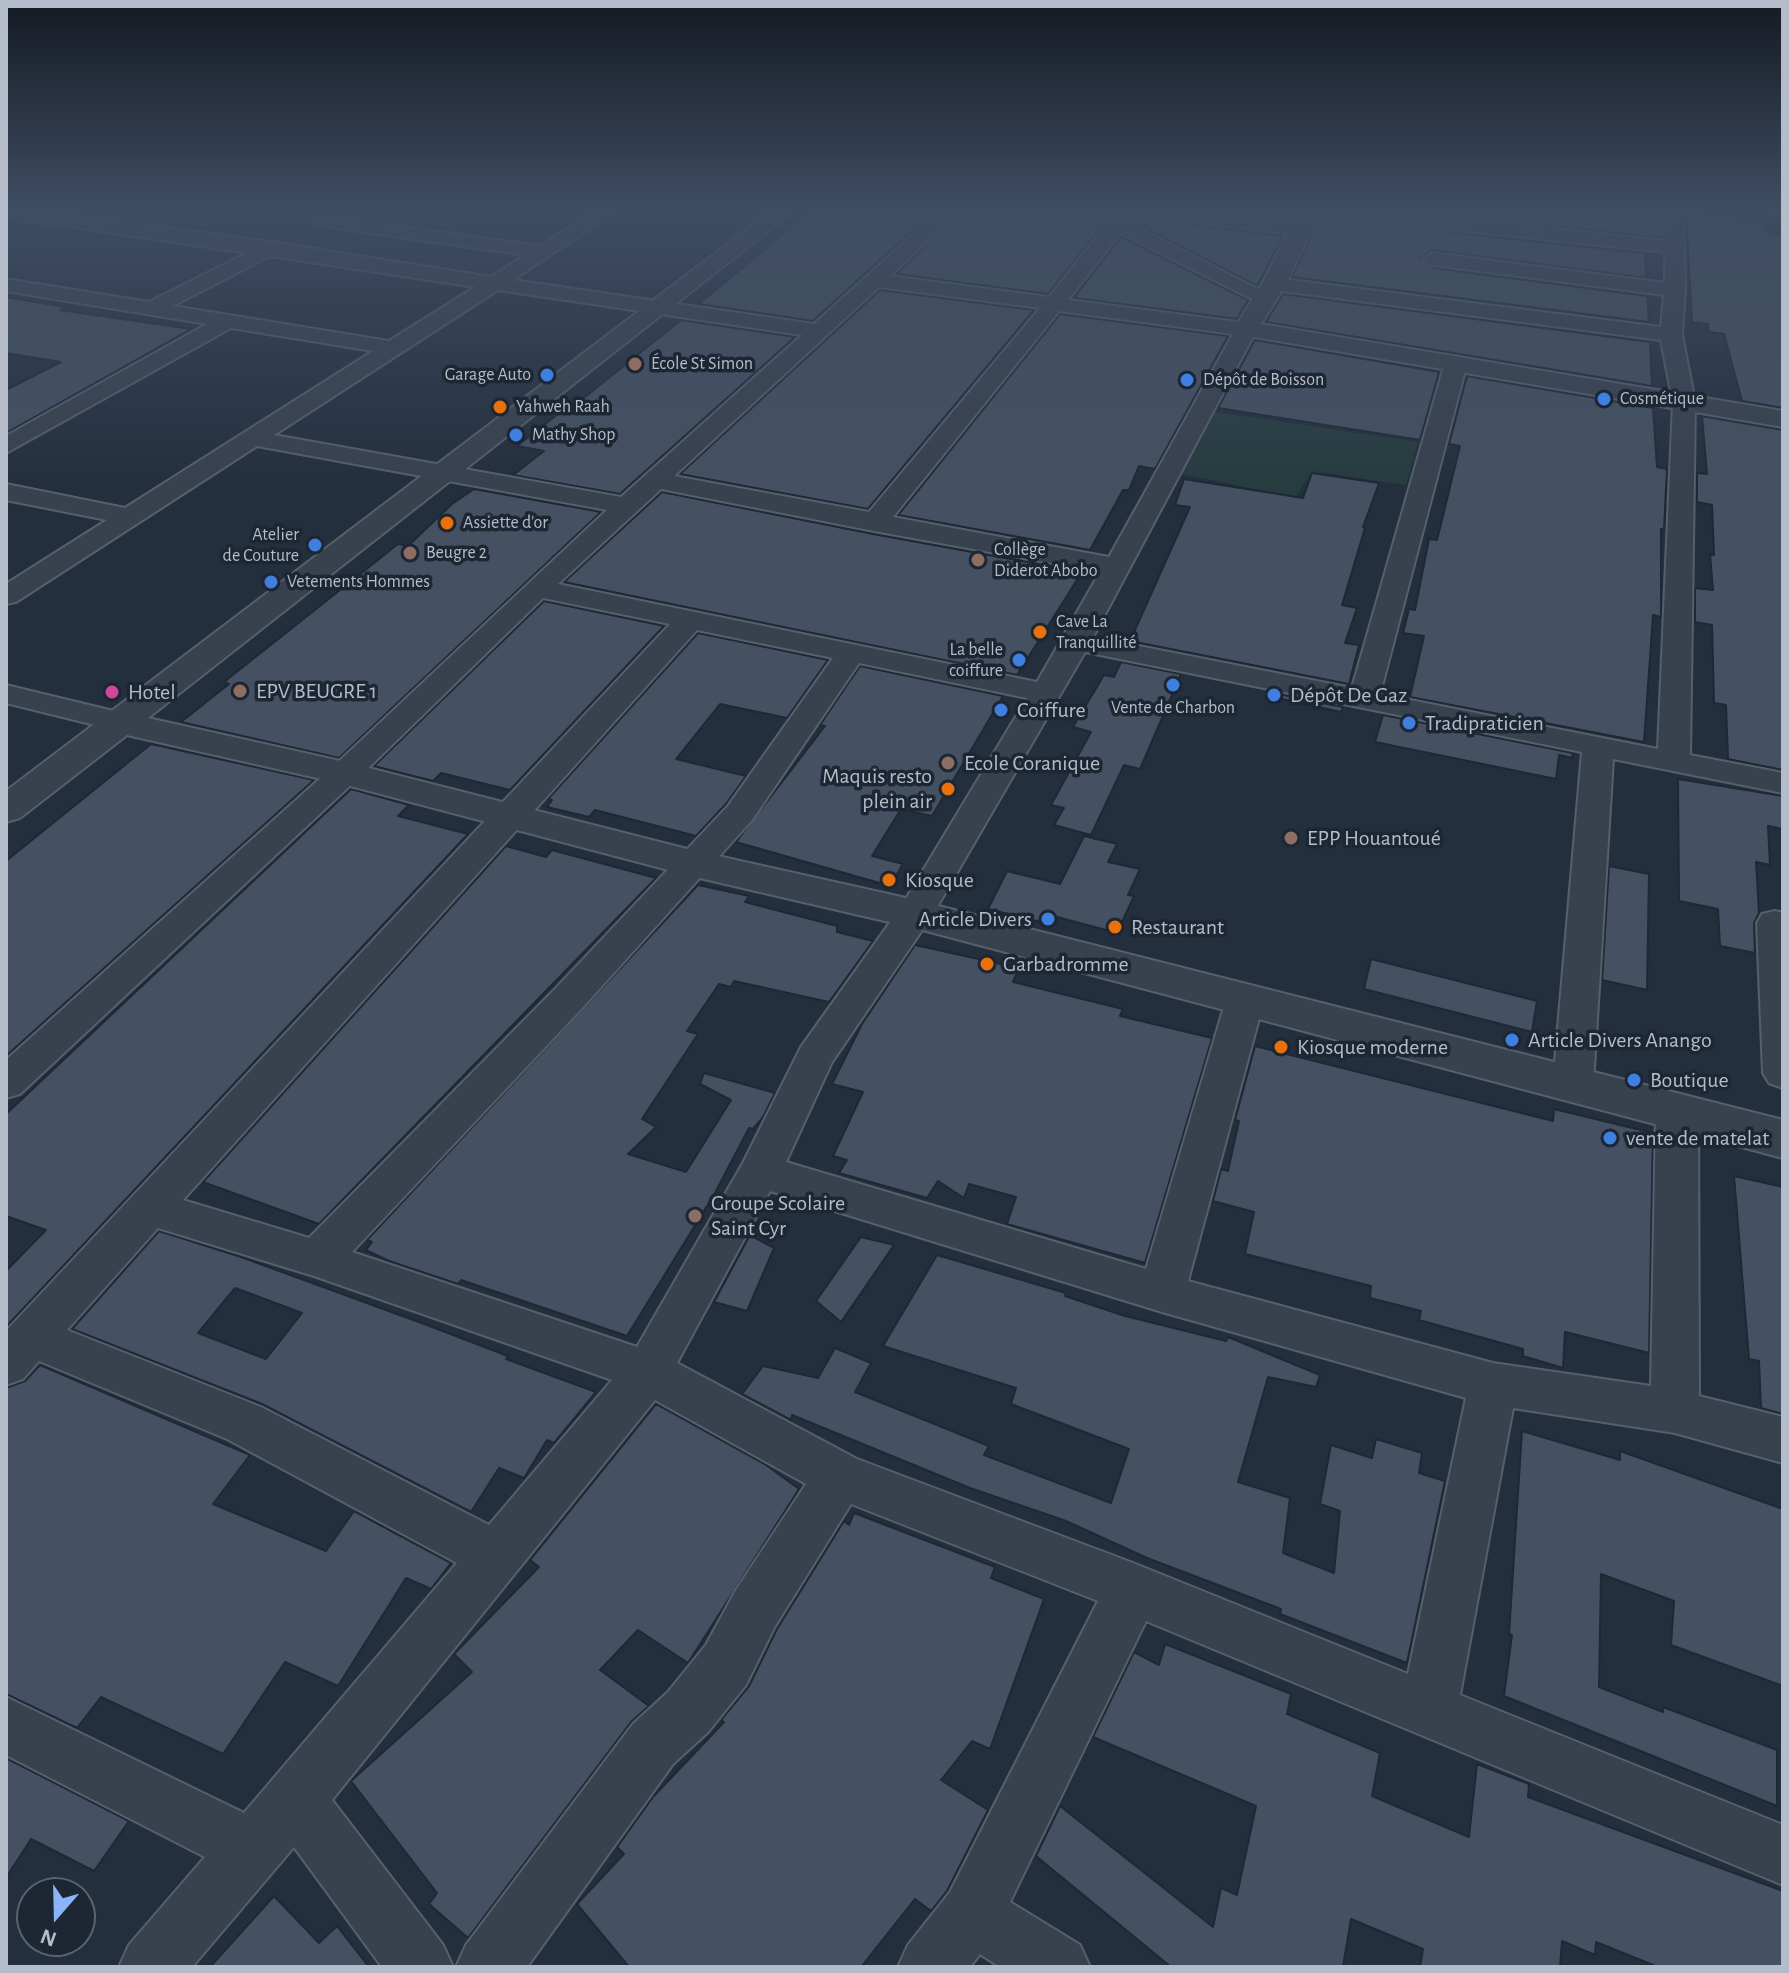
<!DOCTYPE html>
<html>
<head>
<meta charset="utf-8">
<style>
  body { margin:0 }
  #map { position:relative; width:1789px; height:1973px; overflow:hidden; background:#242f3e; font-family:"Alegreya Sans",sans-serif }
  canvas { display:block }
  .frame { position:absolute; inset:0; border:8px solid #b4bcc9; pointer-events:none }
  .north { position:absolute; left:16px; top:1877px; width:80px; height:80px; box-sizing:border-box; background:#1d2633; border:2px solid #59626f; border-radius:50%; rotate:200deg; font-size:22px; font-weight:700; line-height:32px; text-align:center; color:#b4bcc9 }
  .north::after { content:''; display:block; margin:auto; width:28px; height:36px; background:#8ab4f8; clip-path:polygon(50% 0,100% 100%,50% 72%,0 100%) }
</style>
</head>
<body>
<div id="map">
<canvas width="1789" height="1973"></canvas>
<div class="frame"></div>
<div class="north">N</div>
</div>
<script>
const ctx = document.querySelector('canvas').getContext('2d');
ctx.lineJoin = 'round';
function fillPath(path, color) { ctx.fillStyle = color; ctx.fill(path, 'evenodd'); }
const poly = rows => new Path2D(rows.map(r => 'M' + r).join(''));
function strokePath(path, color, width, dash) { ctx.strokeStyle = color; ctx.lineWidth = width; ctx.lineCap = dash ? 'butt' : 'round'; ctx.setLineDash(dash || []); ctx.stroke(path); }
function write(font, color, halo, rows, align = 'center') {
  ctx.font = font + ' "Alegreya Sans",sans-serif'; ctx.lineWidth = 7; ctx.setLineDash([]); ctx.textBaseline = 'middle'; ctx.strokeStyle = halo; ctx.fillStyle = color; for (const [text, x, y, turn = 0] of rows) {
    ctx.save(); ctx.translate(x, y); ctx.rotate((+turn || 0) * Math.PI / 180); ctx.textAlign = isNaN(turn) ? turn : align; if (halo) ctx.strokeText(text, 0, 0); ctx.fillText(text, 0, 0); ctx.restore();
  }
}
fillPath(poly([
  [1202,410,1418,442,1406,485,1312,471,1296,497,1170,472]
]), '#263c3f');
const building = poly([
  [811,211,934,211,813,321,699,304,811,211],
  [962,211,1109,211,1105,222,1048,294,897,274,962,211],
  [1133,211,1146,219,1283,236,1257,286,1131,220,1133,211],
  [1222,211,1296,211,1292,219,1222,211],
  [1323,211,1662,211,1662,238,1446,214,1434,222,1446,232,1652,254,1645,254,1646,278,1433,250,1420,258,1433,268,1647,296,1649,322,1292,277,1323,211],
  [1686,211,1766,223,1767,233,1783,235,1783,408,1742,401,1724,334,1709,332,1708,324,1692,322,1686,211],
  [1121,237,1248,300,1237,319,1074,298,1121,237],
  [880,290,1034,310,868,509,680,474,880,290],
  [1283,294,1650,342,1652,386,1266,322,1283,294],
  [6,297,65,307,60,310,191,329,6,433,6,390,61,362,6,353,6,297],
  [1060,314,1228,336,1155,469,1139,466,1129,490,1123,490,1090,550,898,515,1060,314],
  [681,320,795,337,620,494,513,475,544,451,517,446,576,400,580,401,681,320],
  [1255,340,1439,372,1420,440,1218,408,1255,340],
  [1467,376,1653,408,1657,467,1667,469,1664,529,1661,529,1661,617,1653,615,1644,742,1410,697,1424,636,1403,633,1409,609,1415,610,1429,539,1437,540,1460,446,1449,444,1467,376],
  [1702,416,1783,430,1783,770,1728,759,1726,705,1714,703,1712,625,1695,622,1695,588,1713,590,1710,554,1714,555,1712,505,1697,502,1697,473,1707,474,1702,416],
  [1312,473,1379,483,1363,527,1365,528,1342,605,1357,608,1345,643,1359,645,1349,684,1130,641,1190,507,1175,505,1184,479,1303,498,1312,473],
  [474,489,601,512,339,758,181,722,229,684,224,682,398,544,408,546,452,504,474,489],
  [662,492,873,534,1082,572,1017,675,564,582,662,492],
  [544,601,664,626,510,790,441,773,433,781,374,766,544,601],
  [698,633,828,660,787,718,720,704,676,759,746,776,726,804,696,836,595,810,589,817,547,807,552,800,548,799,698,633],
  [1121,662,1181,674,1140,769,1124,765,1091,835,1054,825,1064,808,1051,805,1091,732,1073,727,1104,675,1114,677,1121,662],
  [860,666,1003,696,932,816,901,809,872,856,903,864,890,886,736,842,825,726,820,725,860,666],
  [1269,692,1343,707,1341,712,1268,696,1269,692],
  [1383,715,1573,753,1572,758,1559,755,1556,779,1375,742,1383,715],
  [151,744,314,780,6,1056,6,861,151,744],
  [1678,779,1783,796,1783,829,1768,826,1770,865,1756,862,1759,913,1754,923,1755,953,1720,946,1718,909,1679,901,1678,779],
  [351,789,409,805,398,816,468,834,6,1327,6,1271,46,1230,6,1216,6,1114,351,789],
  [1084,836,1117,844,1108,862,1140,869,1128,895,1134,896,1117,933,1057,917,1053,925,988,909,1007,871,1060,884,1084,836],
  [506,846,546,857,552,850,656,878,319,1224,203,1182,506,846],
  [1609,866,1649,874,1647,990,1602,980,1609,866],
  [698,885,749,896,745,902,837,926,837,932,873,941,829,1002,734,981,731,987,719,984,687,1031,698,1034,642,1119,656,1127,628,1154,686,1172,731,1100,700,1084,704,1073,775,1093,763,1117,753,1129,749,1128,715,1193,627,1336,461,1280,458,1284,389,1261,366,1250,372,1242,367,1240,698,885],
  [915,945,1019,968,1013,982,1123,1009,1120,1016,1212,1038,1145,1263,1007,1224,1016,1197,969,1184,964,1198,938,1181,927,1198,839,1173,847,1160,833,1156,863,1092,832,1084,862,1024,915,945],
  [1371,959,1537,1001,1532,1032,1364,989,1371,959],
  [1255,1046,1553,1121,1554,1109,1653,1133,1649,1353,1565,1332,1563,1368,1523,1356,1523,1349,1419,1320,1421,1311,1370,1298,1371,1286,1245,1254,1254,1212,1213,1201,1221,1169,1228,1171,1239,1121,1235,1120,1255,1046],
  [1734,1176,1783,1187,1783,1414,1761,1408,1759,1361,1749,1359,1734,1176],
  [159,1231,241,1257,427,1325,508,1356,506,1359,596,1392,554,1443,547,1440,524,1478,499,1468,471,1512,262,1404,72,1329,159,1231],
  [235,1288,302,1313,266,1359,198,1333,235,1288],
  [750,1235,774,1248,747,1311,714,1302,750,1235],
  [861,1237,894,1245,841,1322,816,1301,861,1237],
  [937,1255,1066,1293,1065,1296,1125,1316,1226,1341,1228,1337,1320,1375,1316,1387,1268,1377,1238,1482,1290,1498,1283,1553,1334,1573,1340,1511,1320,1504,1331,1445,1372,1458,1376,1439,1422,1453,1419,1473,1445,1481,1407,1663,1280,1614,1281,1609,1147,1558,1066,1521,970,1488,792,1415,791,1420,742,1394,763,1366,818,1378,835,1348,871,1363,855,1392,989,1446,984,1455,1111,1503,1129,1449,1011,1404,1016,1388,883,1346,937,1255],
  [40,1365,250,1455,213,1504,326,1551,354,1511,451,1563,431,1589,406,1578,338,1686,285,1662,223,1754,101,1697,77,1728,6,1694,6,1388,25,1381,40,1365],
  [656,1404,766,1465,799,1489,688,1663,638,1630,600,1670,649,1706,631,1722,468,1938,429,1904,437,1893,351,1781,472,1672,454,1654,539,1567,530,1560,656,1404],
  [1522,1431,1620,1460,1620,1451,1783,1509,1783,1686,1671,1645,1674,1601,1601,1574,1599,1687,1663,1712,1663,1707,1777,1750,1777,1806,1504,1696,1512,1635,1509,1634,1522,1431],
  [854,1513,995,1567,991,1578,1044,1599,990,1749,972,1741,941,1780,988,1810,947,1891,931,1911,915,1899,861,1967,629,1967,577,1904,624,1854,617,1847,653,1797,724,1722,721,1720,749,1686,777,1629,844,1521,849,1525,854,1513],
  [1165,1644,1291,1694,1287,1714,1380,1753,1372,1796,1469,1837,1477,1764,1529,1784,1528,1797,1783,1891,1783,1967,1658,1967,1596,1942,1595,1955,1562,1941,1560,1967,1420,1967,1423,1949,1351,1919,1343,1967,1171,1967,1036,1856,1060,1806,1213,1927,1221,1888,1237,1895,1256,1806,1093,1737,1134,1652,1159,1665,1165,1644],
  [6,1758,129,1821,94,1871,31,1839,6,1878,6,1758],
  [274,1896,319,1943,337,1926,369,1967,210,1967,274,1896]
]);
fillPath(building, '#455162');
strokePath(building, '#1f2835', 2);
const minor = poly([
  [6,211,37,211,272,242,491,277,525,255,322,226,313,221,322,216,540,246,594,211,616,211,513,280,814,324,939,211,959,211,890,276,1049,297,1108,223,1112,211,1130,211,1127,222,1275,298,1265,304,1258,302,1120,233,1068,300,1246,323,1257,329,1093,637,1352,688,1445,363,1456,356,1467,363,1380,694,1658,749,1673,402,1661,340,1274,290,1264,284,1274,278,1661,327,1664,295,1433,265,1423,259,1433,253,1665,283,1665,252,1446,229,1437,223,1446,217,1665,241,1665,211,1683,211,1685,290,1682,335,1695,402,1690,755,1783,773,1783,793,1613,759,1593,1085,1587,1096,1573,1100,1559,1096,1553,1085,1582,752,1085,652,933,914,832,1062,786,1162,1146,1269,1226,1000,1231,990,1245,987,1259,990,1264,1000,1188,1281,1493,1363,1651,1386,1656,1111,1662,1100,1677,1095,1692,1100,1698,1111,1699,1396,1783,1417,1783,1463,1675,1433,1513,1408,1460,1695,1783,1825,1783,1885,1146,1621,1010,1902,1080,1945,1090,1967,1000,1967,980,1954,970,1967,898,1967,908,1945,950,1892,1098,1601,851,1504,774,1628,746,1685,708,1732,673,1764,527,1967,456,1967,466,1945,633,1724,668,1692,706,1645,736,1590,806,1484,655,1400,332,1800,443,1945,453,1967,382,1967,294,1847,192,1967,119,1967,129,1945,205,1857,6,1755,6,1697,244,1813,457,1563,227,1439,39,1361,23,1379,6,1385,6,1331,670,624,543,598,356,780,20,1094,6,1098,6,1060,334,766,607,510,257,446,16,602,6,604,6,584,107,520,6,500,6,484,125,508,373,351,231,328,6,453,6,436,207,324,6,291,6,279,149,302,247,253,6,217,6,211],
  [270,256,475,287,389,341,173,306,270,256],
  [879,287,1040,308,869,512,674,476,879,287],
  [498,290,802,335,621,497,274,435,498,290],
  [1059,311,1233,334,1109,557,893,517,1059,311],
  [661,489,874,531,1100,572,1037,682,558,584,661,489],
  [697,630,833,658,728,806,555,989,309,1238,183,1200,697,630],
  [859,663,1027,698,901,907,801,1047,743,1163,637,1347,352,1252,583,1007,752,820,859,663],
  [770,1191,1162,1312,1466,1398,1408,1674,1133,1563,857,1459,677,1363,770,1191],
  [158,1228,314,1276,612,1380,489,1525,261,1407,67,1330,158,1228],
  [1137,211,1194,211,1301,223,1310,229,1301,235,1146,216,1137,211],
  [1767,211,1783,211,1783,217,1770,215,1767,211],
  [6,685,134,716,139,723,134,730,123,732,6,703,6,685],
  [1775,911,1783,913,1783,1088,1769,1083,1763,1073,1757,923,1762,914,1775,911]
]);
const tertiary = poly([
  [771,211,794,211,148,718,345,762,691,850,915,900,1783,1120,1783,1158,915,928,691,876,339,783,127,735,20,818,6,822,6,791,771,211],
  [1299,211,1320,211,1286,284,1261,324,1783,411,1783,427,1237,334,1234,329,1262,284,1299,211]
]);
strokePath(minor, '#565f6c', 4);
strokePath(tertiary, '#565f6c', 4);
fillPath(minor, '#38414e');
fillPath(tertiary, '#38414e');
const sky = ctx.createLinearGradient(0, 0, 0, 487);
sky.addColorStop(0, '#141a22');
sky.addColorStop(0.43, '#3f4d63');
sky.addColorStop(1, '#3f4d6300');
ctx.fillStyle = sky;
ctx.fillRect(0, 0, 1789, 487);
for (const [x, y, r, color] of [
  [635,364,8,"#8d6e63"],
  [547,375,8,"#3f7fe0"],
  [1187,380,8,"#3f7fe0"],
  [1604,399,8,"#3f7fe0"],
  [500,407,8,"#e8710a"],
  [516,435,8,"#3f7fe0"],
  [447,523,8,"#e8710a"],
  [315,545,8,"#3f7fe0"],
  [410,553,8,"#8d6e63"],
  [978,560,8,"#8d6e63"],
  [271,582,8,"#3f7fe0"],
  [1040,632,8,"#e8710a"],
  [1019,660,8,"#3f7fe0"],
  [1173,685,8,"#3f7fe0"],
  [240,691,8,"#8d6e63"],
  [112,692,8,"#d1479c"],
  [1274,695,8,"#3f7fe0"],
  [1001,710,8,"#3f7fe0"],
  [1409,723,8,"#3f7fe0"],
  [948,763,8,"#8d6e63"],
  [948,789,8,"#e8710a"],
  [1291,838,8,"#8d6e63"],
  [889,880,8,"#e8710a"],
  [1048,919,8,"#3f7fe0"],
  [1115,927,8,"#e8710a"],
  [987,964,8,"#e8710a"],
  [1512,1040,8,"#3f7fe0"],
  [1281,1047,8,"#e8710a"],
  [1634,1080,8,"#3f7fe0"],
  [1610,1138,8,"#3f7fe0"],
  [695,1216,8,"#8d6e63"]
]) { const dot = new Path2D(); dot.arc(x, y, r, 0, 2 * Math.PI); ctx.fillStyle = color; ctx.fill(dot); strokePath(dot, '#1d2633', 3); }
write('18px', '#b4bcc9', '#1d2633', [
  ["École St Simon",651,364],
  ["Garage Auto",531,375,"right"],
  ["Dépôt de Boisson",1203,380],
  ["Cosmétique",1620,399],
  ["Yahweh Raah",516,407],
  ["Mathy Shop",532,435],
  ["Assiette d'or",463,523],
  ["Atelier",299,535,"right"],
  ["de Couture",299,556,"right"],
  ["Collège",994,550],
  ["Diderot Abobo",994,571],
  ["Beugre 2",426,553],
  ["Vetements Hommes",287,582],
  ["Cave La",1056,622],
  ["Tranquillité",1056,643],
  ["La belle",1003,650,"right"],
  ["coiffure",1003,671,"right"],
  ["Vente de Charbon",1173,708,"center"]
], 'left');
write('22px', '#b4bcc9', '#1d2633', [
  ["EPV BEUGRE 1",256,691],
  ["Hotel",128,692],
  ["Dépôt De Gaz",1290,695],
  ["Coiffure",1017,710],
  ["Tradipraticien",1425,723],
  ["Ecole Coranique",964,763],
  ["Maquis resto",932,776,"right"],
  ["plein air",932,801,"right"],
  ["EPP Houantoué",1307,838],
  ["Kiosque",905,880],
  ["Article Divers",1032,919,"right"],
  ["Restaurant",1131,927],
  ["Garbadromme",1003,964],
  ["Article Divers Anango",1528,1040],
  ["Kiosque moderne",1297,1047],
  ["Boutique",1650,1080],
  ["vente de matelat",1626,1138],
  ["Groupe Scolaire",711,1203],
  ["Saint Cyr",711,1228]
], 'left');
</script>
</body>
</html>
